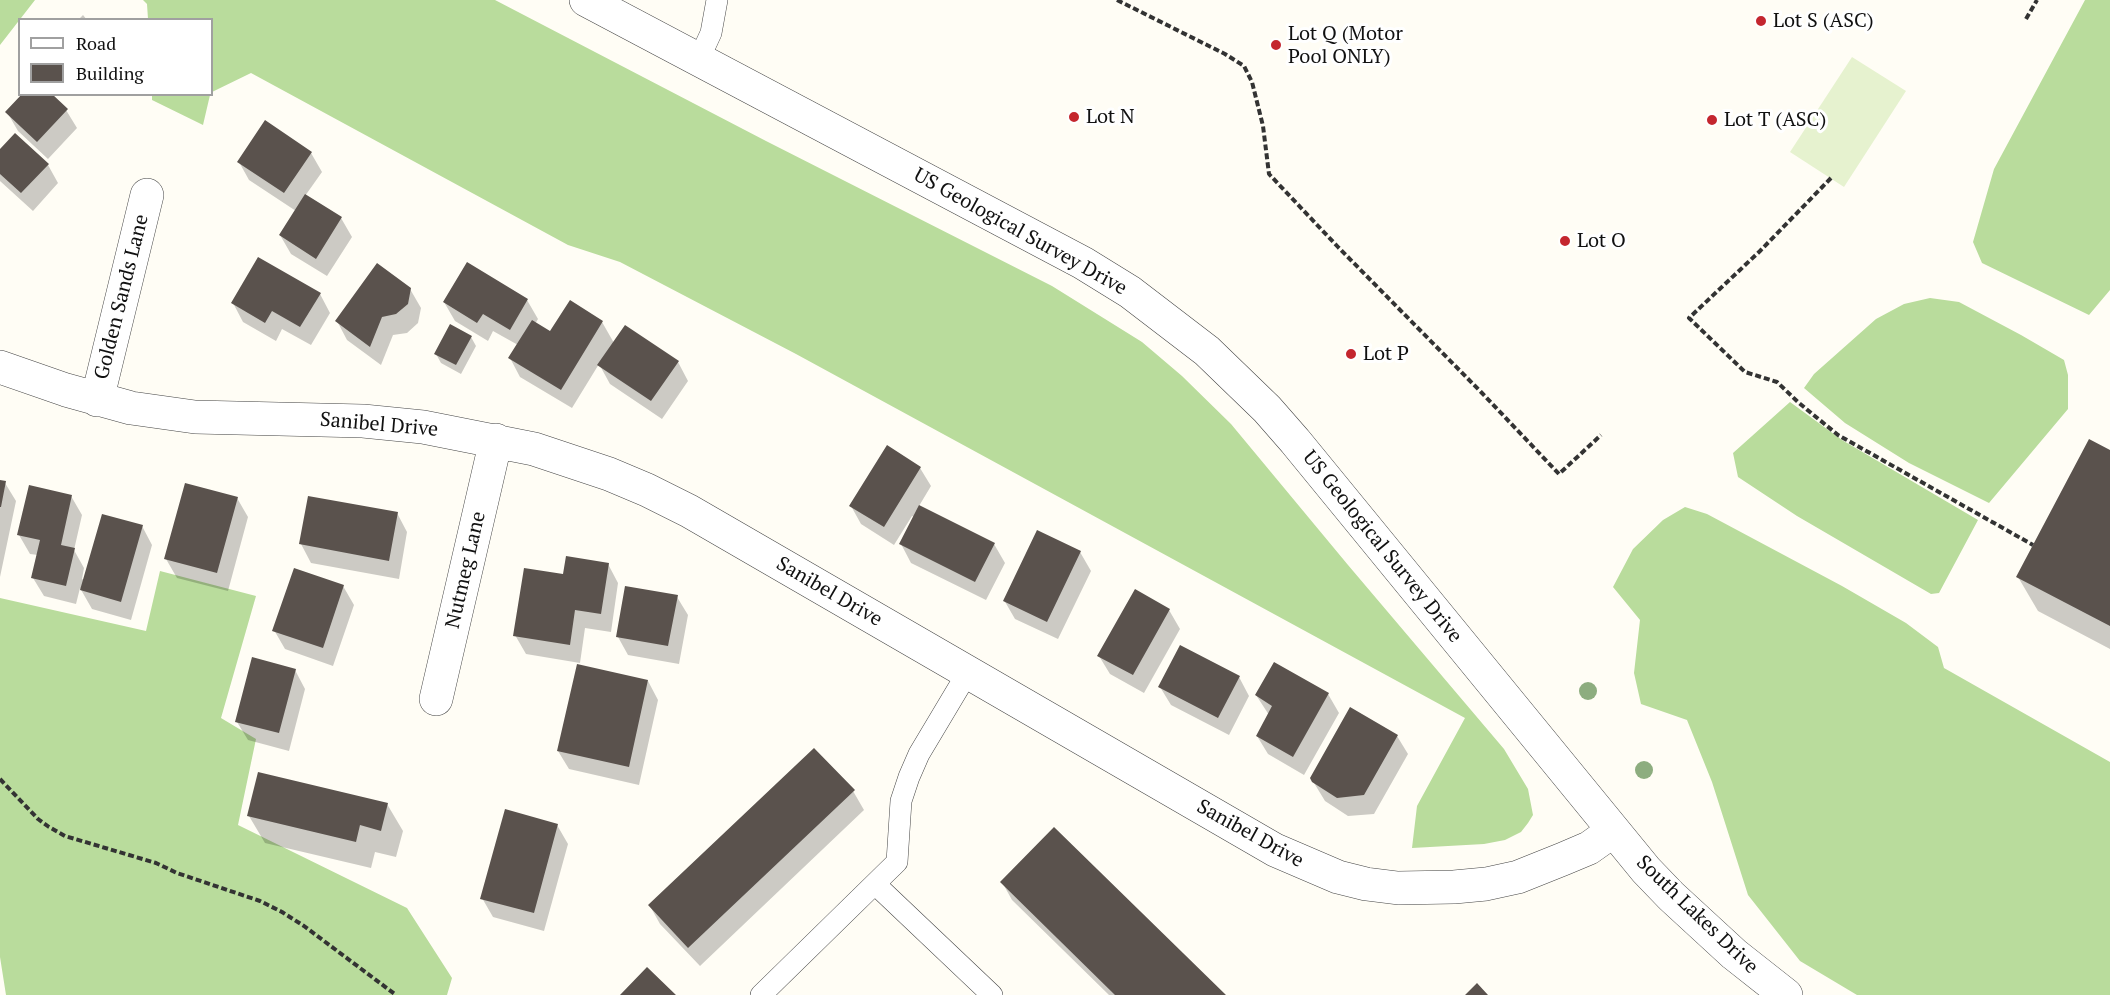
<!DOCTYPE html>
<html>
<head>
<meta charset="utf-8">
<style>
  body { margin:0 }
  #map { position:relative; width:2110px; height:995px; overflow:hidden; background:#fffdf5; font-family:"PT Serif",serif }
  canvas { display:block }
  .legend { position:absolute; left:18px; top:18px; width:195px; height:78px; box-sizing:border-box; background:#fff; border:2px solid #a0a0a0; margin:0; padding:8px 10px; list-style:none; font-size:18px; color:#111 }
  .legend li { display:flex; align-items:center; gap:12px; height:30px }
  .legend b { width:30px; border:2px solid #a0a0a0 }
</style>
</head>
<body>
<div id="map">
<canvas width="2110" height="995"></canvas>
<ul class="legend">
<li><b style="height:8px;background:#fff"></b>Road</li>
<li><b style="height:16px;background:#5a524d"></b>Building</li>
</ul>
</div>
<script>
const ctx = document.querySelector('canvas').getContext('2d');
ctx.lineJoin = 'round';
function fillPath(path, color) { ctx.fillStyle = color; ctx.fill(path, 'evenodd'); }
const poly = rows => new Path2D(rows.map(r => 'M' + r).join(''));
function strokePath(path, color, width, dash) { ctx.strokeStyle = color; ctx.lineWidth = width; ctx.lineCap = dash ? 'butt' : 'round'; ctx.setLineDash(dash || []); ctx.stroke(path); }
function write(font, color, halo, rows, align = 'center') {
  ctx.font = font + ' "PT Serif",serif'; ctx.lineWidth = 6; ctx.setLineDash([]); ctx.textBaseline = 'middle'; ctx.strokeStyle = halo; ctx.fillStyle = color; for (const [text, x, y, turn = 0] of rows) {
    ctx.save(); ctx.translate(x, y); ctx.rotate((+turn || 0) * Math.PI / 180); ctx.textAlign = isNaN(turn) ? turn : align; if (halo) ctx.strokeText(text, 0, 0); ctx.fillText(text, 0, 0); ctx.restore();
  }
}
fillPath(poly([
  [0,0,35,0,0,45],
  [143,0,495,0,766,141,1052,286,1142,342,1182,376,1231,424,1348,565,1504,749,1528,789,1533,815,1528,823,1521,832,1505,840,1484,844,1412,848,1417,806,1465,718,796,354,620,262,568,245,251,73,212,92,212,20,148,19,147,4],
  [2085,0,2110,0,2110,290,2089,315,1982,263,1973,242,1994,169],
  [152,95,210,95,203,125,152,100],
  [1930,298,1959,302,2021,335,2064,360,2068,375,2068,409,1989,503,1909,463,1845,423,1804,388,1814,374,1876,319,1904,304],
  [1790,402,1842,440,1978,520,1939,593,1931,594,1797,516,1738,477,1733,453],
  [1685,507,1707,514,1842,586,1906,623,1938,647,1944,668,2110,762,2110,995,1857,995,1800,961,1748,895,1712,782,1687,720,1641,704,1634,673,1640,620,1613,587,1633,549,1663,520],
  [160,571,256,596,221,718,256,739,238,825,407,908,452,978,447,995,6,995,0,957,0,598,146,631]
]), '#b9dc9c');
fillPath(poly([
  [1852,57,1906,91,1844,187,1790,152]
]), '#e6f2cf');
fillPath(poly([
  [83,15,87,20,78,20],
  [66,110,77,128,48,159,18,131,7,112],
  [0,152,48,165,58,183,33,211,0,181],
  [311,153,322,172,305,196,341,218,352,237,327,276,291,254,280,235,296,211,249,180,239,162],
  [410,289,421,308,418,323,407,333,393,335,381,365,347,340,337,321],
  [320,294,330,313,311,345,282,329,276,341,243,322,233,303],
  [527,300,538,319,535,324,551,333,602,322,614,343,678,362,688,381,662,419,610,384,599,364,572,408,520,377,510,358,518,345,493,331,488,341,455,321,444,302],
  [471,337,476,346,461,374,441,363,436,354],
  [2110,451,2110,649,2038,611,2018,577],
  [920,468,931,486,919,506,994,544,1005,563,986,600,911,563,901,544,914,517,912,516,894,545,861,524,851,506],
  [0,481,5,483,16,501,0,577],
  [71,496,82,515,74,550,84,568,82,579,84,580,142,526,152,545,131,620,92,609,80,588,76,604,44,596,33,578,38,555,30,554,19,535],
  [237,498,248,517,228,591,177,578,166,559],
  [397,513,407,532,399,579,311,563,301,544],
  [1080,552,1091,571,1058,639,1015,619,1004,600],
  [608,564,618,583,611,632,585,628,580,663,526,654,515,635,565,576],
  [343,586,354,605,333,666,285,649,274,630],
  [677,597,688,615,679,664,628,655,618,637],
  [1169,610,1180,629,1144,693,1110,674,1099,656],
  [295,670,305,689,289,751,248,740,237,722],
  [1239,677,1249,696,1229,735,1171,705,1160,687],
  [648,681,658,700,639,785,569,769,558,751],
  [1328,694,1339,713,1304,775,1268,754,1257,736,1269,715,1256,695],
  [1397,736,1408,754,1374,814,1348,816,1325,801,1311,778],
  [853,791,864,810,700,966,660,924,650,906],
  [387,804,403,831,396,857,375,852,371,868,265,843,249,816],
  [557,825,568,844,544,931,493,917,482,898],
  [1002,882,1224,995,1109,995,1012,900]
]), '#0003');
fillPath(poly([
  [22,94,52,94,68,109,37,142,5,112],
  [265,120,312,152,284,193,237,162],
  [15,133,49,164,21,193,0,174,0,149],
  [305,194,342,217,316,259,279,235],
  [258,257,321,293,300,327,272,311,265,323,231,303],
  [467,262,528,299,510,330,483,314,477,323,443,302],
  [377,263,411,288,408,304,396,314,382,317,370,347,335,321],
  [570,300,603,321,561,390,508,358,532,320,550,331],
  [450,324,472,336,456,365,434,354],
  [625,325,679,361,651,401,597,365],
  [2089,439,2110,450,2110,626,2016,577],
  [887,445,921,467,884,527,849,506],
  [0,480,6,481,1,507,0,507],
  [185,483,238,497,217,573,164,559],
  [29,485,72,495,61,545,75,548,66,586,31,578,40,540,17,535],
  [308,496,398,512,389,561,299,544],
  [919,505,995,543,975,582,899,544],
  [102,514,143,525,121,602,80,590],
  [1037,530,1081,551,1047,622,1003,601],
  [566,556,609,563,601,614,575,610,570,645,513,636,524,568,563,574],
  [294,568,344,585,323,648,272,631],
  [625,586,678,595,668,646,616,637],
  [1135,589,1170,609,1133,675,1097,656],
  [1180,645,1240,676,1218,718,1158,687],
  [252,657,296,669,279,733,235,722],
  [1274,662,1329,693,1293,757,1256,736,1272,706,1255,695],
  [577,664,648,680,629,767,557,751],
  [1350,707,1398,735,1364,795,1337,798,1312,782,1310,778],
  [814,748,855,790,688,948,648,905],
  [258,772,388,803,381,831,360,825,356,842,247,816],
  [505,809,558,824,534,913,480,899],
  [1054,827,1226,995,1115,995,1000,882],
  [647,967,676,995,620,995],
  [1477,983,1488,995,1465,995]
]), '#5a524d');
const service = poly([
  [699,59,711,33,717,0],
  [875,884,992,995],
  [761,995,897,862,901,801,909,777,919,754,968,672]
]);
const minor = poly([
  [0,367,66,390,131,408,195,417,363,421,423,427,534,449,609,474,647,490,689,511,1275,850,1338,877,1366,884,1398,888,1454,887,1486,884,1518,877,1563,859,1589,848,1613,831],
  [97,400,147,195],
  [436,699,496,440]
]);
const tertiary = poly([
  [586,0,1083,263,1130,292,1207,351,1267,409,1295,441,1646,870,1671,896,1734,954,1786,995]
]);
strokePath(service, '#444', 22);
strokePath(minor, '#444', 34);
strokePath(tertiary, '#444', 34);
strokePath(poly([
  [1117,0,1225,54,1244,66,1252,82,1263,126,1269,174,1338,247,1481,392,1559,474,1601,435],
  [2026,19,2037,0],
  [1831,178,1760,251,1689,318,1745,372,1777,382,1799,403,1838,435,2033,545],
  [0,779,38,819,49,827,65,836,156,863,177,873,260,901,282,912,304,926,396,995]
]), '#333', 4, [6, 3]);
strokePath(service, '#fff', 21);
strokePath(minor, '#fff', 33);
strokePath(tertiary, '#fff', 33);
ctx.fillStyle = '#8dad7f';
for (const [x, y] of [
  [1588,691],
  [1644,770]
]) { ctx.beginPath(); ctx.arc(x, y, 9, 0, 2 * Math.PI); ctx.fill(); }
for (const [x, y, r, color] of [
  [1761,21,6,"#c4262e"],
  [1276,45,6,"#c4262e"],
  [1074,117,6,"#c4262e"],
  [1712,120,6,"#c4262e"],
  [1565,241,6,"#c4262e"],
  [1351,354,6,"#c4262e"]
]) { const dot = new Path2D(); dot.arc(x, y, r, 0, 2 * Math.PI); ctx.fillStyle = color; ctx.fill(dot); strokePath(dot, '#fff', 2); }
write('20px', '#111', '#fff', [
  ["Lot S (ASC)",1773,21],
  ["Lot Q (Motor",1288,34],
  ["Pool ONLY)",1288,57],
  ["Lot N",1086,117],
  ["Lot T (ASC)",1724,120],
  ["Lot O",1577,241],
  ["Lot P",1363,354]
], 'left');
write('20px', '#111', '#fff', [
  ["US Geological Survey Drive",1020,232,29],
  ["Golden Sands Lane",122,297,-76],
  ["Sanibel Drive",379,425,5],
  ["US Geological Survey Drive",1382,547,51],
  ["Nutmeg Lane",466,570,-77],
  ["Sanibel Drive",829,592,30],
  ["Sanibel Drive",1250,834,29],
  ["South Lakes Drive",1697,915,44]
]);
</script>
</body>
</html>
